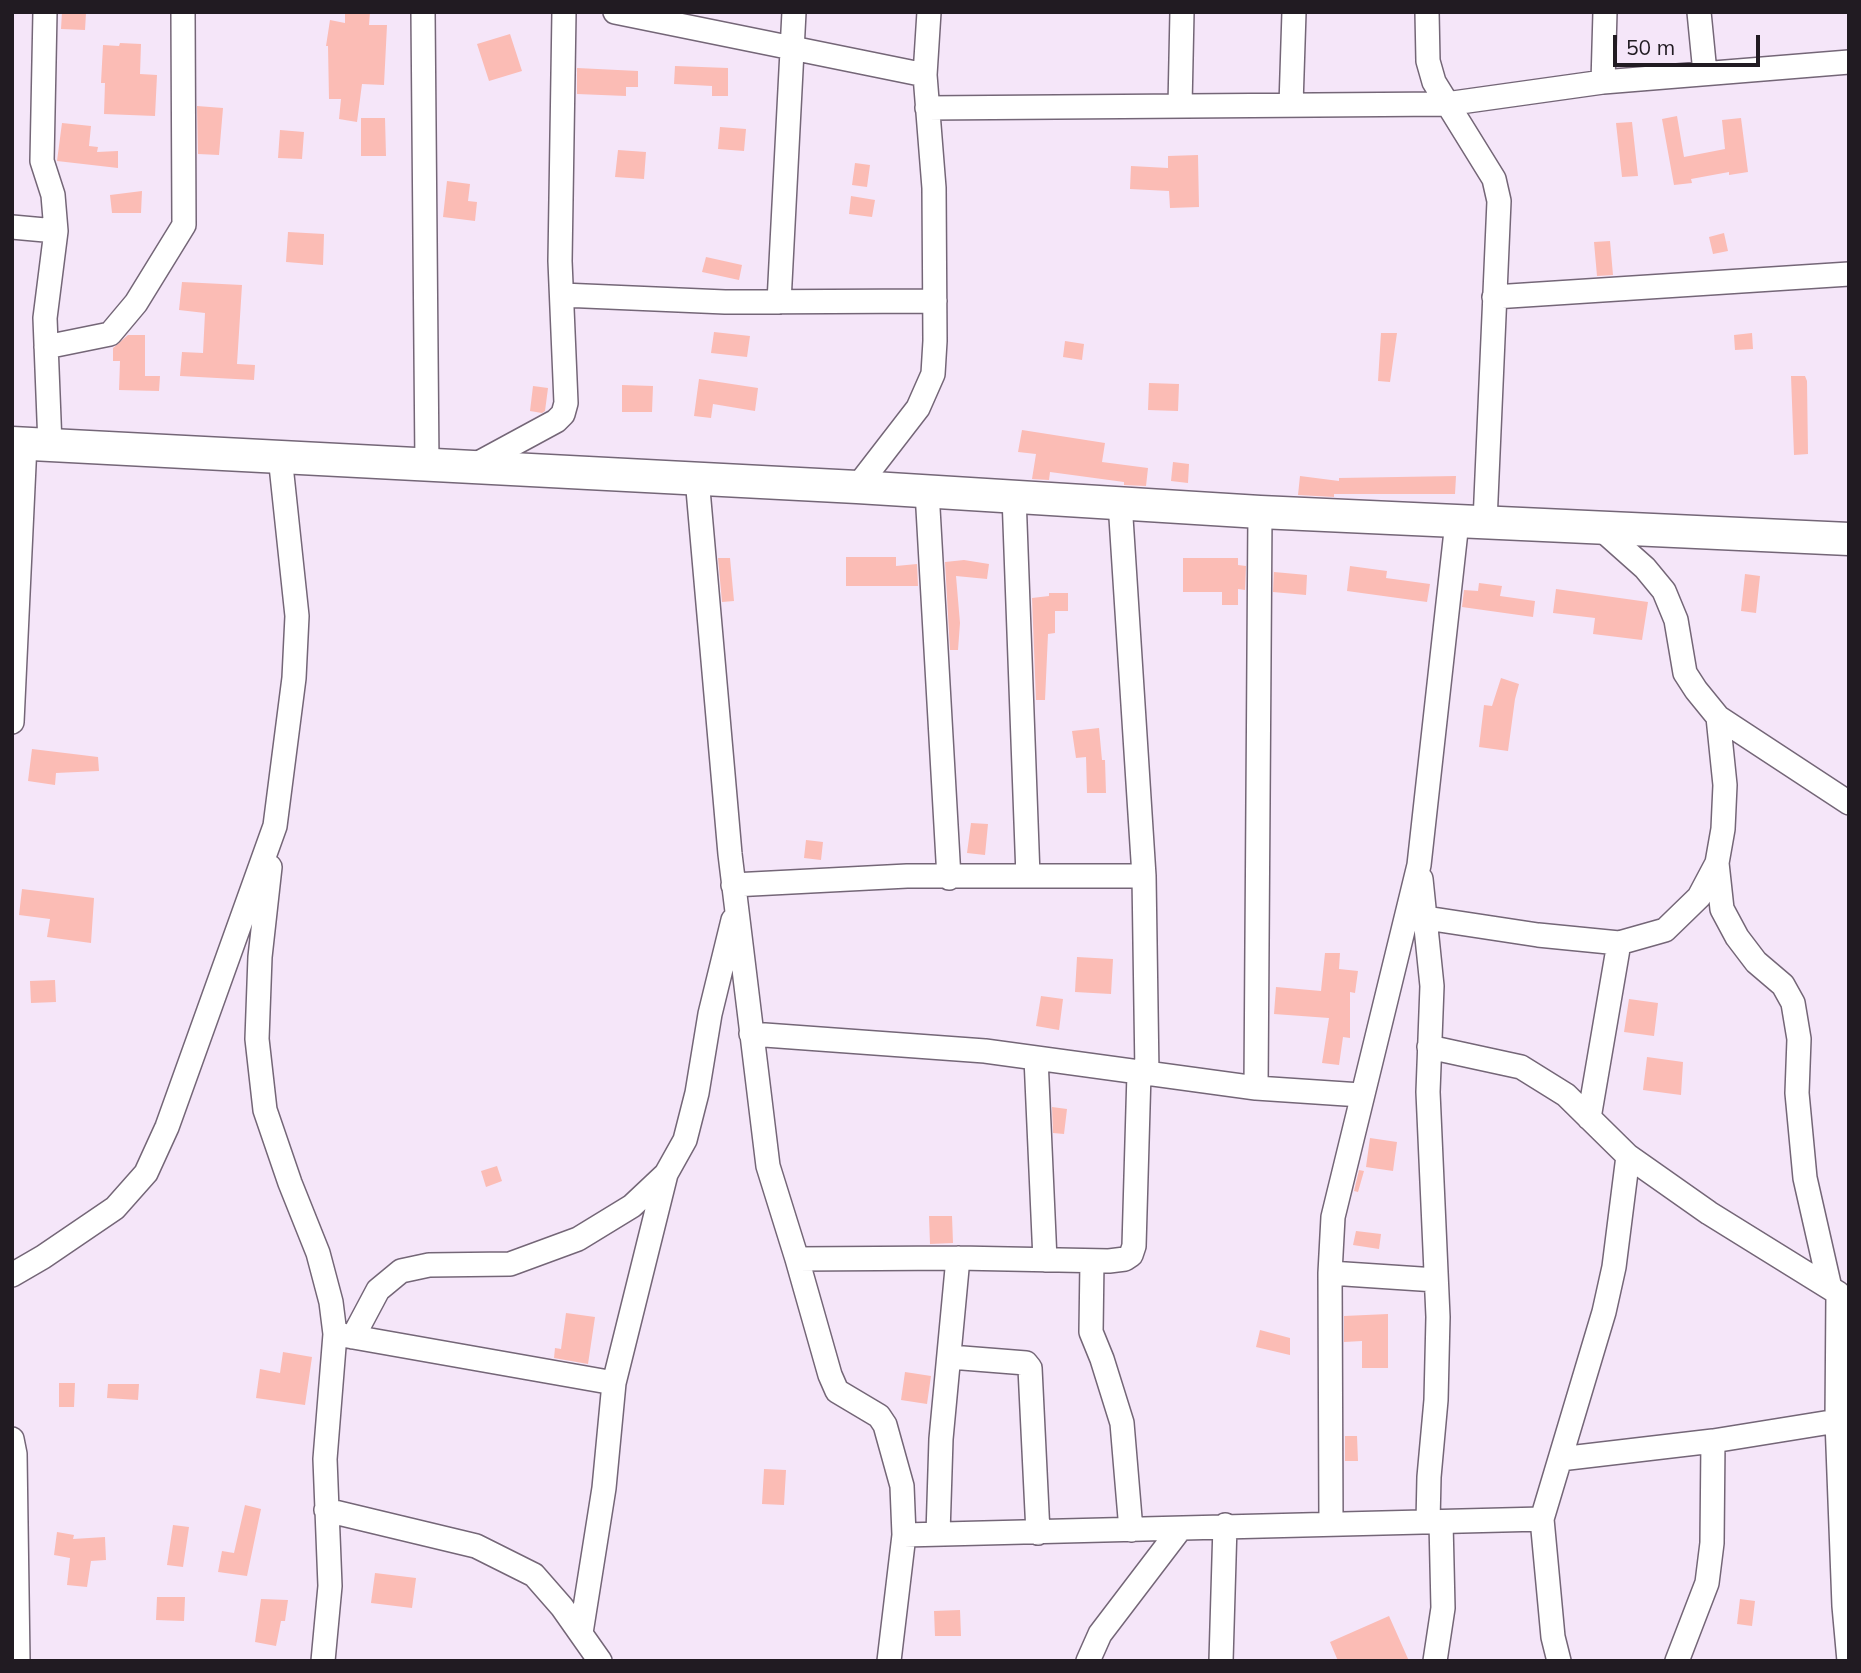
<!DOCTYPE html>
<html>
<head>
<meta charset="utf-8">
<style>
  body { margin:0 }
  #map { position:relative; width:1861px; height:1673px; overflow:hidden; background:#f5e6f9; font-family:Mulish,sans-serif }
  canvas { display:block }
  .frame { position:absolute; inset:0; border:14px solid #211b22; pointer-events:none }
  .scale { position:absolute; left:1613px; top:35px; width:147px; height:32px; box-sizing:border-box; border:4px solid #211b22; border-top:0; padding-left:9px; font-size:21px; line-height:24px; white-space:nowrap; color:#211b22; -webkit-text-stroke:5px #f5e6f9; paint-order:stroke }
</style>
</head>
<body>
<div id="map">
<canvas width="1861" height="1673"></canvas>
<div class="frame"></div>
<div class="scale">50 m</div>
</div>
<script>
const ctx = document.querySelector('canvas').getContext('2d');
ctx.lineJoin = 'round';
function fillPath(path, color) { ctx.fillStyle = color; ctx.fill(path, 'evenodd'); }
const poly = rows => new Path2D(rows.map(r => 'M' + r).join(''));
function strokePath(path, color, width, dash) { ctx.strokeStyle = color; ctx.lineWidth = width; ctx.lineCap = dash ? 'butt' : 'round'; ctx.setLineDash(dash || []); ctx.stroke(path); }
fillPath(poly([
  [62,12,86,13,85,30,61,29],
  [345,12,370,12,369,25,387,25,384,85,362,84,357,122,339,119,341,99,329,99,328,46,326,46,330,20,345,23],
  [510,34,522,71,489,81,477,44],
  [120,43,141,44,140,74,157,75,155,116,104,114,105,83,101,83,103,45,119,46],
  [675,66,728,68,728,96,712,96,712,86,674,84],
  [577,68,638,71,638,87,626,87,626,96,577,94],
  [197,106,223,108,219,155,198,154],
  [1677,116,1684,157,1725,149,1722,120,1741,118,1748,172,1729,175,1729,172,1691,179,1692,183,1674,185,1662,119],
  [361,118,385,118,386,156,361,156],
  [1632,122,1638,176,1622,177,1616,123],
  [62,123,91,126,89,146,98,147,97,152,118,151,118,168,57,161],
  [720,127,746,129,744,151,718,149],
  [280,130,304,132,302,159,278,158],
  [618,150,646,152,644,179,615,177],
  [1198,155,1199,207,1170,208,1169,191,1130,189,1131,166,1168,168,1168,156],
  [855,163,870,165,867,187,852,185],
  [447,181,470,184,468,201,477,202,475,221,443,217],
  [142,191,141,213,112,213,110,195],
  [851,196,875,200,872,217,849,214],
  [288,232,324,234,323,265,286,262],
  [1724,233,1728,251,1713,254,1709,237],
  [1610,241,1613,275,1597,276,1594,242],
  [706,257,742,265,739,280,702,272],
  [182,282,242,285,237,364,255,365,254,380,180,376,182,352,203,353,205,313,179,310],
  [714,332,750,336,747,357,711,353],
  [1381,333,1397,333,1390,382,1378,381],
  [1752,333,1753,349,1735,350,1734,335],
  [128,335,145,335,145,376,160,376,159,391,119,390,120,361,113,361,113,348],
  [1065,341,1084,344,1082,360,1063,357],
  [1791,376,1805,376,1807,381,1808,454,1794,455],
  [699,379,758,388,755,411,713,404,711,418,694,416],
  [1149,383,1179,384,1178,411,1148,410],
  [622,385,653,386,652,412,622,412],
  [533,386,548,388,545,411,542,413,530,411],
  [1022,430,1105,443,1102,462,1148,468,1146,486,1124,485,1124,482,1050,472,1049,480,1032,479,1036,454,1018,452],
  [1173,462,1189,464,1188,483,1171,481],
  [1300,476,1339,481,1339,478,1456,476,1455,494,1334,494,1334,497,1298,495],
  [846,557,896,557,896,566,917,564,918,586,846,586],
  [718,558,730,558,734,601,722,602],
  [1183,558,1238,558,1238,565,1246,566,1245,590,1238,589,1238,605,1222,605,1222,592,1183,592],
  [964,560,989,564,987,579,956,576,960,623,958,650,950,650,945,562],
  [1350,566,1387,571,1386,578,1430,584,1427,602,1347,591],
  [1274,568,1274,572,1307,575,1306,595,1273,592],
  [1745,574,1760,576,1756,613,1741,611],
  [1479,583,1502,586,1500,596,1535,601,1533,617,1462,607,1464,590,1478,591],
  [1556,589,1648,602,1642,640,1593,634,1595,618,1553,613],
  [1049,593,1068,593,1068,611,1055,611,1055,633,1048,634,1045,700,1036,700,1032,598,1049,596],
  [1501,678,1519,684,1515,699,1508,751,1479,747,1484,705,1492,706],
  [1099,728,1102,760,1105,760,1106,793,1087,793,1086,757,1076,758,1072,731],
  [32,749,98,757,99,771,56,773,55,785,28,781],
  [971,823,988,824,985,855,967,853],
  [806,840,823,842,821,860,804,858],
  [22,889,94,898,91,943,47,937,50,919,19,915],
  [1325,953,1340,953,1339,969,1358,971,1355,993,1350,992,1350,1038,1343,1037,1339,1065,1322,1063,1329,1018,1274,1014,1276,987,1321,991],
  [1077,957,1113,959,1111,994,1075,992],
  [55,980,56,1002,31,1003,30,981],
  [1041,996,1063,999,1059,1030,1036,1026],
  [1629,999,1658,1003,1654,1036,1624,1032],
  [1647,1057,1683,1062,1681,1095,1643,1090],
  [1052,1107,1067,1109,1064,1134,1053,1133],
  [1370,1138,1397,1142,1393,1171,1366,1167],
  [497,1166,502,1181,486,1187,481,1171],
  [1359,1170,1364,1171,1358,1192,1354,1191],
  [929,1216,952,1216,953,1243,930,1244],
  [1356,1231,1381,1234,1379,1249,1353,1245],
  [566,1313,595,1317,588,1364,554,1358,555,1348,561,1349],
  [1388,1314,1388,1368,1362,1368,1362,1341,1344,1342,1344,1316],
  [1260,1330,1290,1338,1290,1355,1256,1347],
  [283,1352,312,1357,305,1405,256,1398,260,1369,280,1373],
  [905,1372,931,1376,927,1404,901,1400],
  [59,1383,75,1383,74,1407,59,1407],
  [108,1384,139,1384,138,1400,107,1398],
  [1345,1436,1357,1436,1358,1461,1345,1461],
  [764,1469,786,1470,784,1505,762,1504],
  [245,1505,261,1509,247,1576,218,1572,222,1551,234,1553],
  [173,1525,189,1527,183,1567,167,1565],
  [57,1532,74,1535,73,1539,105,1537,106,1560,91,1561,87,1587,67,1585,70,1558,54,1555],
  [375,1573,416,1578,412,1608,371,1603],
  [157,1597,185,1597,184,1621,156,1620],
  [261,1599,288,1600,285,1621,281,1621,276,1646,255,1642],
  [1740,1599,1755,1601,1752,1626,1737,1624],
  [960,1610,961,1636,935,1636,934,1611],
  [1389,1616,1409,1661,1338,1661,1330,1642]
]), '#fbbcb5');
const street = poly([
  [45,12,42,161,53,195,56,231,45,318,50,445],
  [423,12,427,465],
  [615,12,925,75],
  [1427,12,1428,61,1434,82,1494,179,1499,201,1485,522],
  [1699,12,1705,73],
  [1603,82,1605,12],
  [1291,105,1294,12],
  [1180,106,1182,12],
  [927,108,1446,104,1603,82,1849,62],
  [12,227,56,231],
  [562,295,725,302,935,301],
  [1494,297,1849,274],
  [779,302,794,12],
  [46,347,110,334,136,303,184,225,183,12],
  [473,466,556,421,563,414,566,403,560,261,564,12],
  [697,478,730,854,768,1166,797,1259,830,1375,837,1391,879,1416,885,1425,902,1486,904,1535,889,1661],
  [857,487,918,408,933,374,935,341,934,188,925,75,929,12],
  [927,491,949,878],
  [1014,496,1028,876],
  [1120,502,1144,876,1147,1074],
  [1600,528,1645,568,1664,591,1676,620,1685,673,1696,690,1718,717,1849,803],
  [12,722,25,444],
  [1717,863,1722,909,1737,937,1756,962,1783,985,1793,1003,1799,1039,1797,1093,1805,1178,1830,1288],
  [270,867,260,957,257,1039,265,1110,290,1183,318,1253,331,1302,335,1334,325,1459,330,1586,323,1661],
  [1421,879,1432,986,1428,1092,1438,1317,1436,1400,1429,1477,1428,1522],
  [733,885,907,876,1144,876],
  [1426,918,1538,935,1619,943,1665,930,1699,897,1717,863,1723,829,1725,785,1718,717],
  [751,1034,985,1051,1256,1088,1361,1095],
  [1429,1047,1521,1067,1566,1095,1628,1156,1709,1213,1838,1293,1849,1303],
  [1036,1058,1045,1260],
  [1256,1088,1260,512],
  [1589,1118,1619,943],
  [797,1259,958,1258,1109,1261,1125,1259,1131,1255,1134,1246,1139,1073],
  [1092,1261,1091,1332,1102,1359,1122,1423,1131,1530],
  [1330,1273,1436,1280],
  [12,1275,43,1257,115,1208,146,1173,167,1127,275,826,294,678,297,616,280,456],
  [1838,1293,1837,1421,1844,1606,1849,1661],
  [342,1335,614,1383],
  [353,1337,378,1290,401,1271,429,1265,510,1264,578,1239,632,1206,666,1174,685,1140,697,1093,710,1014,733,920],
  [950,1357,1026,1363,1030,1368,1038,1533],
  [12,1439,15,1454,18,1661],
  [1560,1459,1713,1441,1837,1421],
  [326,1510,476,1546,534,1575,562,1607,600,1661],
  [1331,1524,1330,1273,1333,1217,1419,865,1457,522],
  [938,1534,941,1439,958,1258],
  [904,1535,1542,1519],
  [581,1633,604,1488,614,1383,666,1174],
  [1088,1661,1100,1634,1180,1529],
  [1221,1661,1225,1525],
  [1435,1661,1443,1608,1441,1522],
  [1559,1661,1553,1637,1542,1519,1604,1312,1614,1267,1628,1156],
  [1677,1661,1707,1583,1712,1543,1713,1441]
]);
const secondary = poly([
  [12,443,857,487,1260,512,1849,539]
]);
strokePath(street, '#746677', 26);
strokePath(secondary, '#746677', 35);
strokePath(street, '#fff', 23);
strokePath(secondary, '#fff', 32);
</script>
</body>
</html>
